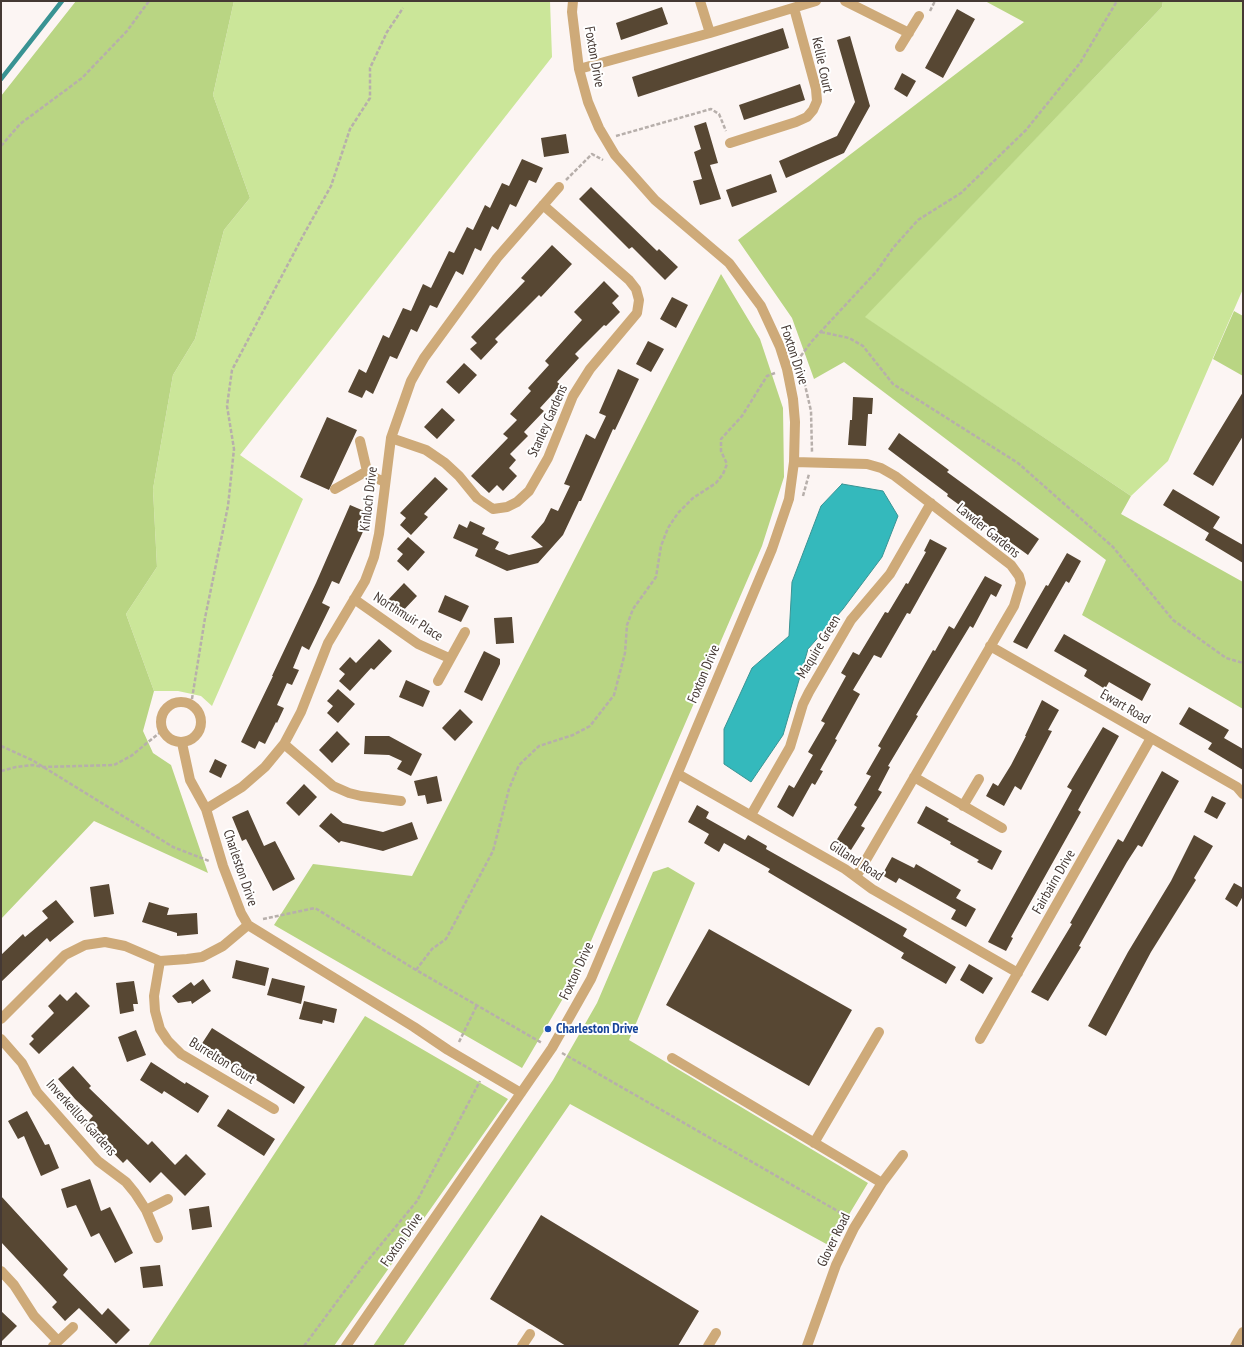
<!DOCTYPE html>
<html>
<head>
<meta charset="utf-8">
<style>
  body { margin:0 }
  #map { position:relative; width:1244px; height:1347px; overflow:hidden; background:#fcf5f3; font-family:"PT Sans Narrow",sans-serif }
  canvas { display:block }
  .frame { position:absolute; inset:0; border:2px solid #453934; pointer-events:none }
</style>
</head>
<body>
<div id="map">
<canvas width="1244" height="1347"></canvas>
<div class="frame"></div>
</div>
<script>
const ctx = document.querySelector('canvas').getContext('2d');
ctx.lineJoin = 'round';
function fillPath(path, color) { ctx.fillStyle = color; ctx.fill(path, 'evenodd'); }
const poly = rows => new Path2D(rows.map(r => 'M' + r).join(''));
function strokePath(path, color, width, dash) { ctx.strokeStyle = color; ctx.lineWidth = width; ctx.lineCap = dash ? 'butt' : 'round'; ctx.setLineDash(dash || []); ctx.stroke(path); }
function write(font, color, halo, rows, align = 'center') {
  ctx.font = font + ' "PT Sans Narrow",sans-serif'; ctx.lineWidth = 4; ctx.setLineDash([]); ctx.textBaseline = 'middle'; ctx.strokeStyle = halo; ctx.fillStyle = color; for (const [text, x, y, turn = 0] of rows) {
    ctx.save(); ctx.translate(x, y); ctx.rotate((+turn || 0) * Math.PI / 180); ctx.textAlign = isNaN(turn) ? turn : align; if (halo) ctx.strokeText(text, 0, 0); ctx.fillText(text, 0, 0); ctx.restore();
  }
}
fillPath(poly([
  [234,1,550,1,552,57,240,455,303,499,212,706,201,696,178,691,154,691,126,614,157,567,153,489,173,375,195,339,224,230,250,198,213,95],
  [1163,1,1243,1,1243,289,1168,461,1131,496,864,317,1162,7]
]), '#cbe699');
fillPath(poly([
  [76,1,234,1,213,95,250,198,224,230,195,339,173,375,153,489,157,567,126,614,154,691,143,731,153,753,171,765,208,873,94,821,1,919,1,96],
  [985,1,1163,1,1162,7,865,317,1131,496,1121,514,1243,582,1243,709,1082,615,1106,560,844,362,814,379,792,318,738,240,1024,22],
  [721,274,760,339,783,408,784,477,762,546,575,978,522,1068,274,925,313,864,412,876],
  [1234,311,1243,316,1243,376,1213,359],
  [668,867,695,883,629,1040,868,1183,830,1246,570,1104,403,1346,373,1346,553,1080,597,1003,653,872],
  [365,1016,508,1099,334,1346,148,1346]
]), '#b9d583');
const water = poly([
  [842,484,883,491,898,516,882,557,843,609,808,649,783,735,751,782,724,764,724,729,752,668,789,636,792,582,821,506,842,484]
]);
fillPath(water, '#34b9bc');
strokePath(water, '#399393', 1);
strokePath(poly([
  [1,79,62,1]
]), '#399393', 4.5);
fillPath(poly([
  [662,7,668,24,621,40,616,23],
  [957,9,975,19,943,78,925,68],
  [783,28,789,48,638,97,632,77],
  [850,36,870,106,844,153,786,178,779,161,837,136,855,102,837,40],
  [902,73,916,81,907,97,894,89],
  [800,84,805,100,744,120,739,105],
  [706,122,718,163,710,165,721,199,700,205,693,181,702,179,694,152,701,149,694,126],
  [566,134,569,153,544,157,541,138],
  [522,159,543,168,536,183,529,180,516,207,510,204,498,230,492,226,481,251,475,248,463,275,456,271,437,308,430,305,417,332,411,329,397,359,390,356,373,394,366,390,362,398,348,392,359,369,366,373,383,335,389,338,403,308,411,311,423,284,431,288,449,251,454,253,467,227,473,230,485,205,490,208,502,183,509,186],
  [771,174,777,192,732,207,726,190],
  [591,187,657,251,659,249,678,267,665,280,632,247,629,249,579,199],
  [552,245,572,264,541,297,539,295,495,339,498,342,481,360,470,349,477,343,471,337,525,281,521,278],
  [604,281,619,296,612,303,620,312,606,326,604,325,575,354,579,358,557,382,561,385,540,408,544,411,524,432,528,436,510,454,516,460,509,468,517,476,503,491,497,485,489,493,471,476,508,438,503,434,517,420,510,414,531,391,528,388,549,365,545,361,582,320,574,312],
  [672,297,688,305,676,328,660,319],
  [648,341,664,349,651,372,636,364],
  [464,363,477,375,459,394,446,382],
  [618,369,639,379,615,430,613,429,581,501,579,501,563,535,538,563,507,571,475,556,478,549,453,538,459,524,467,528,470,521,485,528,482,534,499,542,495,549,509,555,543,547,531,537,544,522,551,508,558,511,570,486,564,484,586,434,595,439,606,416,599,413],
  [1243,392,1243,436,1213,486,1193,474],
  [853,397,873,398,872,414,868,414,866,446,848,445,850,420,852,420],
  [442,408,455,420,437,439,424,427],
  [327,417,357,430,329,490,300,477],
  [899,433,949,470,947,472,1039,539,1028,555,947,496,948,494,888,449],
  [435,477,448,489,424,514,428,517,411,535,400,525,406,518,400,513],
  [1173,489,1220,517,1213,528,1243,545,1243,563,1205,540,1209,533,1163,505],
  [350,505,364,511,360,520,367,523,339,584,332,581,322,603,330,607,309,650,302,646,293,668,299,670,292,685,287,683,277,705,284,708,277,723,276,722,265,744,259,741,255,749,241,742,273,676,272,676,316,583],
  [408,537,425,552,408,571,397,561,403,554,397,549],
  [930,539,947,548,910,614,907,613,881,658,874,655,853,690,860,694,835,739,837,740,820,770,823,771,815,785,812,783,793,817,777,807,789,785,794,788,813,755,808,752,825,723,821,721,846,676,841,673,853,652,859,655,885,612,888,613,906,583,908,584,926,552,924,551],
  [1067,553,1081,561,1069,583,1066,581,1027,649,1013,642,1046,585,1048,586],
  [985,576,1002,585,996,597,991,594,973,628,970,626,916,715,918,716,888,766,890,767,878,790,882,792,861,826,865,828,851,850,836,841,857,807,854,805,871,776,866,774,881,748,878,746,933,650,935,651,949,626,954,629],
  [404,583,417,596,399,615,386,602],
  [445,595,469,606,461,622,438,612],
  [512,617,514,643,496,644,494,618],
  [1064,634,1151,684,1142,701,1109,682,1105,689,1084,676,1087,670,1054,651],
  [379,639,392,651,374,670,371,668,350,691,339,681,345,674,339,669,350,657,356,663],
  [484,651,500,659,500,664,482,701,464,692],
  [406,680,430,691,423,707,399,697],
  [338,689,355,704,338,723,327,713,333,706,327,701],
  [1042,700,1059,710,1048,730,1052,731,1021,790,1015,786,1004,806,986,796,993,783,998,786,1011,765,1026,736,1025,736],
  [1189,707,1229,730,1224,738,1243,749,1243,770,1208,749,1212,743,1179,724],
  [460,709,473,722,455,741,442,728],
  [1103,727,1119,736,1078,810,1081,812,1011,937,1013,938,1006,951,988,942,1072,790,1067,787],
  [337,731,350,744,332,763,319,750],
  [365,736,389,736,422,754,411,776,397,769,402,761,389,755,364,754],
  [215,759,227,765,221,778,209,772],
  [1162,771,1179,781,1142,847,1138,845,1127,862,1079,946,1081,947,1048,1001,1031,992,1072,924,1070,923,1118,839,1123,842],
  [437,776,442,801,427,804,425,795,418,796,414,781],
  [304,784,317,797,299,816,286,803],
  [1212,796,1226,803,1217,819,1204,812],
  [697,805,709,812,706,818,745,840,748,835,767,846,766,849,907,929,903,936,956,967,946,984,901,958,904,953,768,872,770,869,724,843,719,852,704,843,709,834,688,822],
  [926,806,949,819,947,821,1002,851,992,870,977,862,979,860,950,844,951,842,917,823],
  [248,810,264,846,275,841,295,879,273,891,246,839,242,841,232,817],
  [331,813,343,823,383,832,412,822,418,839,383,851,341,841,339,843,319,826],
  [1194,835,1213,846,1194,878,1196,880,1151,952,1106,1036,1088,1026,1128,952,1171,881],
  [892,857,914,868,916,864,961,890,956,898,976,909,966,927,951,919,956,910,899,878,896,883,882,875],
  [1234,883,1243,888,1243,896,1237,907,1225,899],
  [109,884,114,914,94,917,90,887],
  [56,900,74,922,50,942,47,938,1,982,1,955,23,934,25,937,48,918,42,911],
  [149,902,169,908,167,915,197,913,198,934,177,936,177,933,142,922],
  [709,929,852,1010,809,1086,666,1005],
  [236,960,269,968,265,986,232,978],
  [969,964,993,978,983,994,960,980],
  [272,978,305,986,301,1004,267,995],
  [203,979,211,991,192,1004,191,1001,178,1003,172,996,191,982,194,986],
  [134,981,138,1004,133,1004,134,1011,120,1014,116,983],
  [76,992,90,1006,39,1054,29,1044,34,1039,31,1036,54,1013,48,1006,60,994,67,1001],
  [304,1001,337,1009,334,1023,323,1020,322,1024,299,1019],
  [212,1028,305,1087,294,1104,201,1045],
  [136,1030,146,1055,127,1062,118,1037],
  [151,1062,185,1084,186,1082,209,1096,198,1113,164,1091,162,1094,140,1080],
  [73,1066,91,1086,89,1088,148,1145,152,1141,175,1165,186,1154,206,1174,185,1196,161,1172,150,1183,127,1159,123,1163,99,1138,97,1140,84,1126,93,1116,75,1099,58,1079],
  [228,1109,275,1139,264,1156,217,1126],
  [27,1111,45,1145,49,1144,59,1168,41,1176,24,1136,18,1139,8,1121],
  [90,1179,101,1211,110,1207,133,1253,115,1263,99,1233,91,1237,76,1205,67,1208,61,1189],
  [1,1196,68,1269,63,1275,102,1315,108,1308,130,1330,116,1344,79,1308,65,1321,52,1307,57,1302,1,1242],
  [209,1206,212,1227,192,1230,189,1209],
  [541,1215,699,1311,678,1346,566,1346,490,1299],
  [160,1265,163,1286,143,1288,140,1267],
  [1,1311,17,1326,1,1342]
]), '#574733');
strokePath(poly([
  [930,11,935,1],
  [616,136,711,109,719,114,726,131],
  [1,146,20,124,82,78,127,31,149,1],
  [566,180,592,154,603,160],
  [821,332,849,338,863,346,893,384,1018,463,1113,547,1173,620,1226,658,1243,663],
  [799,359,811,411,812,452],
  [797,361,812,341,877,271,893,248,918,220,961,193,1026,130,1080,63,1117,1],
  [803,496,809,474],
  [191,705,205,618,228,506,234,449,227,406,232,370,304,234,331,186,350,129,370,98,370,68,387,32,403,8],
  [1,746,32,760,173,847,209,861],
  [1,771,16,767,33,765,43,767,114,765,131,756,163,730],
  [263,919,315,908,416,970,542,1043],
  [416,970,432,949,446,939,493,851,509,789,519,765,539,746,573,735,590,726,614,695,625,653,627,625,633,609,656,577,661,546,668,528,678,513,693,498,716,483,723,474,727,464,721,451,721,439,742,416,767,376,775,373],
  [459,1042,477,1005],
  [562,1053,848,1217],
  [304,1346,364,1265,417,1201,480,1081]
]), '#b7afab', 2.5, [4, 2]);
strokePath(poly([
  [700,1,710,33],
  [845,1,909,33],
  [900,47,919,16],
  [579,69,710,33,816,1],
  [730,143,796,122,807,117,813,110,817,101,816,89,794,8],
  [391,438,426,450,445,463,459,476,477,498,493,509,507,507,517,502,529,491,548,458,573,396,590,369,637,313,639,300,636,289,629,280,543,205],
  [360,441,367,471,373,477,385,482],
  [794,462,867,464,881,468,895,476,1011,565,1019,576,1021,583,1014,606,856,877],
  [335,489,367,471],
  [354,599,418,644,449,658],
  [990,646,1237,787,1243,794],
  [438,681,465,632],
  '161 722a20 20 0 1 1 40 0a20 20 0 1 1-40 0Z',
  [182,743,190,780,206,809,223,866,241,913,248,925,414,1027,448,1050,521,1093],
  [284,744,333,786,349,793,361,796,401,801],
  [678,774,845,869,872,889,1018,973],
  [914,777,1002,828],
  [963,806,979,779],
  [206,809,242,787,265,767,284,744,301,712,328,643,365,581,374,557,379,534,391,438,411,381,424,358,497,258,559,187],
  [751,815,790,747,803,704,809,692,851,620,890,574,931,503],
  [160,961,154,996,155,1011,160,1029,168,1041,181,1054,274,1109],
  [1,1019,65,955,85,945,105,942,125,946,160,961,187,959,202,957,223,946,248,925],
  [1,1039,22,1063,37,1092,98,1161,126,1182,135,1193,146,1210,158,1238],
  [980,1039,1151,738],
  [672,1058,882,1183],
  [814,1143,879,1032],
  [146,1210,168,1199],
  [1,1271,14,1285,34,1316,58,1341],
  [53,1346,73,1327],
  [346,1346,552,1048,591,979,772,549,789,499,794,462,795,422,793,399,787,369,780,347,761,306,729,263,655,200,615,155,599,128,588,102,579,69,572,12,573,1],
  [522,1346,530,1334],
  [708,1346,716,1333],
  [807,1346,836,1265,854,1228,882,1183,903,1155],
  [1235,1346,1243,1332]
]), '#ceaa79', 10);
for (const [x, y, r, color] of [
  [548,1029,4,"#1a4fb4"]
]) { const dot = new Path2D(); dot.arc(x, y, r, 0, 2 * Math.PI); ctx.fillStyle = color; ctx.fill(dot); strokePath(dot, '#fff', 1.5); }
write('14px', '#453934', '#fff', [
  ["Foxton Drive",594,57,80],
  ["Kellie Court",822,65,78],
  ["Foxton Drive",794,355,72],
  ["Stanley Gardens",548,421,-66],
  ["Kinloch Drive",369,499,-83],
  ["Lawder Gardens",988,531,39],
  ["Northmuir Place",408,617,32],
  ["Maquire Green",819,647,-59],
  ["Foxton Drive",704,674,-67],
  ["Ewart Road",1125,707,30],
  ["Gilland Road",856,861,33],
  ["Charleston Drive",240,868,71],
  ["Fairbairn Drive",1054,882,-60],
  ["Foxton Drive",577,971,-65],
  ["Burrelton Court",222,1061,32],
  ["Inverkeillor Gardens",81,1118,48],
  ["Foxton Drive",402,1240,-55],
  ["Glover Road",834,1240,-64]
]);
write('bold 14px', '#164399', '#fff', [
  ["Charleston Drive",556,1029]
], 'left');
</script>
</body>
</html>
